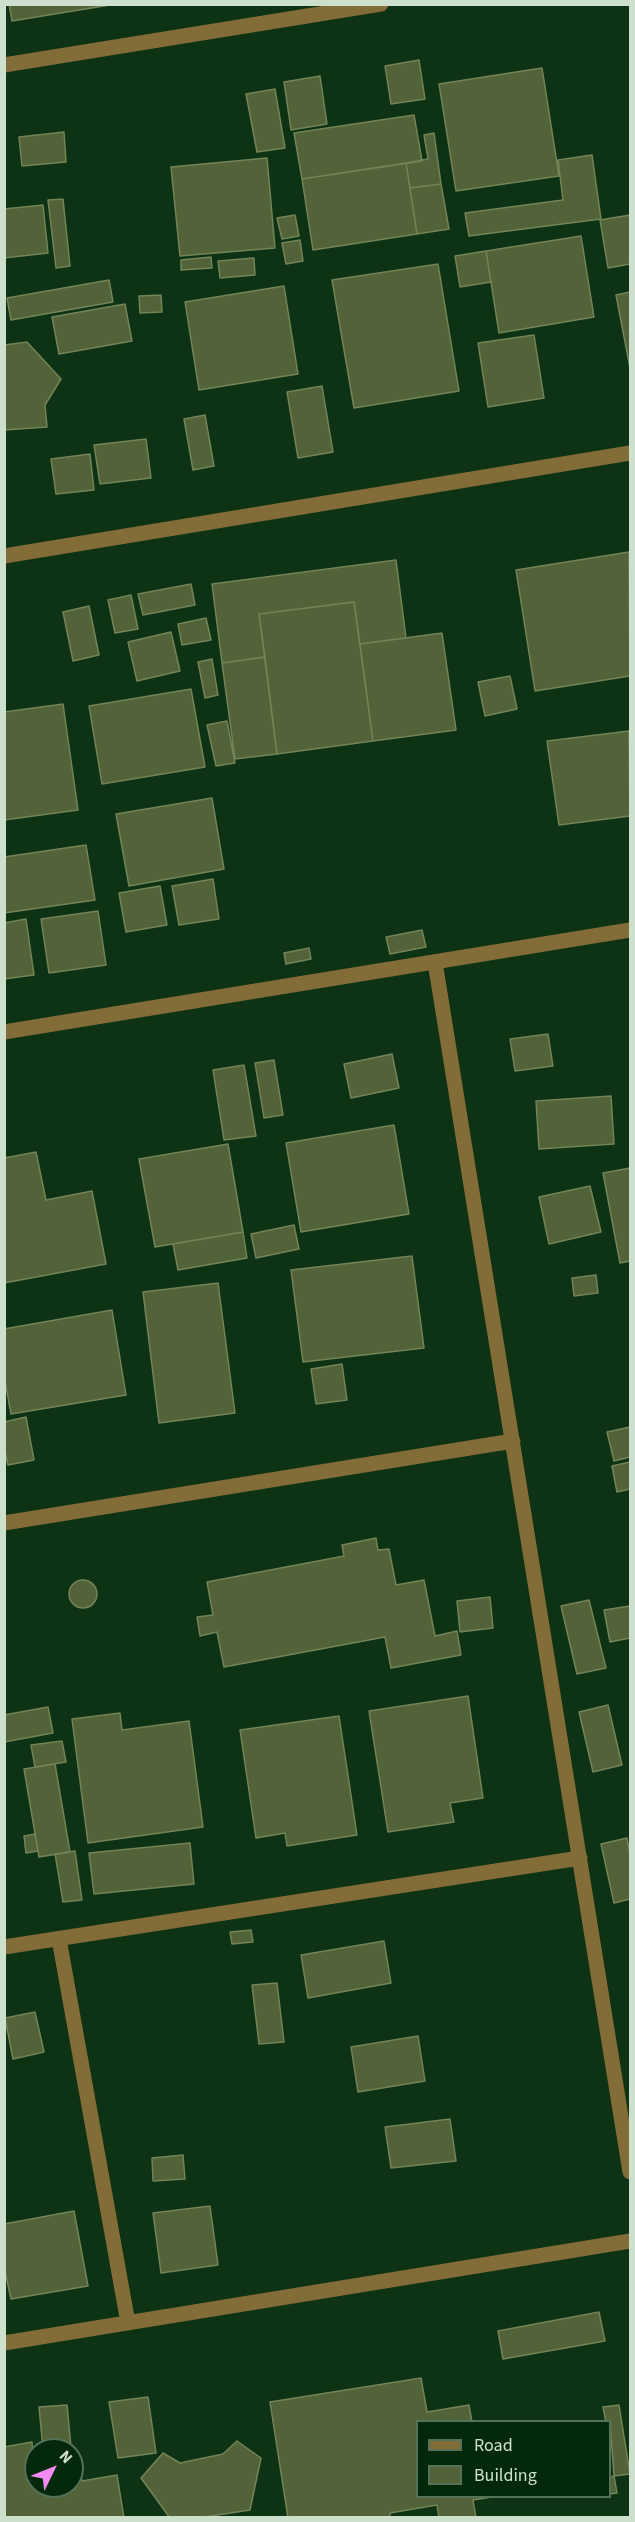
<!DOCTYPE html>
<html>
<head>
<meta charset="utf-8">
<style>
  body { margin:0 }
  #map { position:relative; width:635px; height:2522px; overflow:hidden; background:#0e3214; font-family:"Source Sans 3",sans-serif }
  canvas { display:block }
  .frame { position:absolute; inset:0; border:6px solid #cce0cd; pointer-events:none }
  .legend { position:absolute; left:416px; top:2420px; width:195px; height:78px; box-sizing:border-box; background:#04280a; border:2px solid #547258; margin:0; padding:8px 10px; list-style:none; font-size:18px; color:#cce0cd }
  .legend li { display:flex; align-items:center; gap:12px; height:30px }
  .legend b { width:30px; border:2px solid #547258 }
  .north { position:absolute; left:24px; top:2438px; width:60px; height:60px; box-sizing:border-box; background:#04280a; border:2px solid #547258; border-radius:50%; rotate:47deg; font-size:16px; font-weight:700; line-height:24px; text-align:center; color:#cce0cd }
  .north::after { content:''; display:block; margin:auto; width:21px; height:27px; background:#f28af3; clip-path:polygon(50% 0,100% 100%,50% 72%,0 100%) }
</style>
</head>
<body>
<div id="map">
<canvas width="635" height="2522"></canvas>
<div class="frame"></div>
<ul class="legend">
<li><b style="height:8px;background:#826c38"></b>Road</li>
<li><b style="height:16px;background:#526339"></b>Building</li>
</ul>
<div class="north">N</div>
</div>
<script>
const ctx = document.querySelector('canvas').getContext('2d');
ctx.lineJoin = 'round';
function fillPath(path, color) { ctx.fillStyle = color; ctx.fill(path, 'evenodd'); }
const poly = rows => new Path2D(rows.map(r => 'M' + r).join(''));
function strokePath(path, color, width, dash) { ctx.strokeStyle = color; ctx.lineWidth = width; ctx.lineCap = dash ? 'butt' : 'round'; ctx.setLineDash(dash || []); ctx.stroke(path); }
const building = poly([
  [9,4,116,4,12,21,9,4],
  [419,60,425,99,391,104,385,66,419,60],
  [542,68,559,176,456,191,439,84,542,68],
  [320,76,327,124,291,130,284,82,320,76],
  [275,89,285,148,257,152,246,94,275,89],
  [414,115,422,161,302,179,294,133,414,115],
  [64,132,66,162,22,166,19,137,64,132],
  [434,133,441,184,410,188,406,163,428,159,424,135,434,133],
  [592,155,601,219,469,236,465,213,563,200,558,160,592,155],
  [267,158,275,248,180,256,171,167,267,158],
  [406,163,417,234,313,250,302,179,406,163],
  [441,184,449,229,417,234,410,188,441,184],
  [63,199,70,266,56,268,48,200,63,199],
  [43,205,48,253,4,258,4,209,43,205],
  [295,215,299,236,282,239,277,218,295,215],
  [630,215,630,264,608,268,600,220,630,215],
  [581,236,594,317,499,333,486,251,581,236],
  [300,240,303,261,286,264,282,243,300,240],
  [486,251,491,282,460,287,455,256,486,251],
  [211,257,212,268,181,270,181,260,211,257],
  [254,258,255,275,220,278,218,261,254,258],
  [438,264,459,391,354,408,332,280,438,264],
  [109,280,113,302,11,320,7,298,109,280],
  [284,286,298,374,199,390,185,302,284,286],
  [630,292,630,368,616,295,630,292],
  [161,295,162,312,140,313,139,296,161,295],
  [125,304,132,341,59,354,52,317,125,304],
  [534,335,544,398,488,407,478,343,534,335],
  [27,342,61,379,45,405,47,427,4,430,4,345,27,342],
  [322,386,333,452,298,458,287,392,322,386],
  [205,415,214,466,193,470,184,419,205,415],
  [146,439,151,478,100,484,94,445,146,439],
  [90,454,94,490,56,494,51,459,90,454],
  [629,552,630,676,535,691,516,570,629,552],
  [396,560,406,638,360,644,354,602,259,614,265,657,222,663,212,584,396,560],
  [191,584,195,605,143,615,138,594,191,584],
  [131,595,138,629,115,633,108,600,131,595],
  [354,602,373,741,277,754,259,614,354,602],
  [89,606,99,655,73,661,63,612,89,606],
  [206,618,211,640,182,645,178,624,206,618],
  [171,632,180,671,137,681,128,642,171,632],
  [442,633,456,730,373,741,360,644,442,633],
  [265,657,277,754,235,759,222,663,265,657],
  [212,659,218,695,205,698,198,662,212,659],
  [510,676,517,709,485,716,478,682,510,676],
  [191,689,205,767,102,784,89,706,191,689],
  [63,704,78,810,4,820,4,712,63,704],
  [227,721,235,763,216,766,207,725,227,721],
  [629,731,630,816,559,825,547,741,629,731],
  [212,798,224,869,129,886,116,814,212,798],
  [86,845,95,900,4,913,4,857,86,845],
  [213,879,219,919,179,925,172,886,213,879],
  [160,886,167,925,126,932,119,893,160,886],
  [98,911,106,965,49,973,41,919,98,911],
  [26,919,34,975,4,979,4,923,26,919],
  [422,930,426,947,390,954,386,937,422,930],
  [309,948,311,959,286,964,284,953,309,948],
  [548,1034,553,1066,515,1071,510,1039,548,1034],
  [392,1054,399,1088,351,1098,344,1064,392,1054],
  [274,1060,283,1115,264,1118,255,1063,274,1060],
  [244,1065,256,1136,224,1140,213,1070,244,1065],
  [611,1096,614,1144,539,1149,536,1101,611,1096],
  [394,1125,409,1214,301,1232,286,1143,394,1125],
  [228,1144,243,1232,155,1247,139,1159,228,1144],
  [36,1152,46,1200,92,1191,106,1264,4,1283,4,1158,36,1152],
  [630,1168,630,1261,620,1263,603,1173,630,1168],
  [590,1186,601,1232,549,1244,539,1197,590,1186],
  [294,1225,299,1249,256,1258,251,1234,294,1225],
  [243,1232,247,1258,178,1270,173,1244,243,1232],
  [412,1256,424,1348,303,1362,291,1270,412,1256],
  [596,1275,598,1293,574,1296,572,1278,596,1275],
  [218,1283,235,1413,159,1423,143,1292,218,1283],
  [112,1310,126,1395,11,1414,4,1376,4,1329,112,1310],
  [342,1364,347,1400,316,1404,311,1369,342,1364],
  [26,1417,34,1460,8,1465,4,1447,4,1422,26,1417],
  [630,1427,630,1457,614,1461,607,1432,630,1427],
  [630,1462,630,1489,617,1492,612,1466,630,1462],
  [376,1538,378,1550,389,1549,396,1585,424,1580,435,1636,457,1631,461,1655,391,1668,385,1637,224,1667,217,1632,200,1636,197,1617,213,1615,207,1582,344,1556,342,1545,376,1538],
  '69 1594a14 14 0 1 1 28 0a14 14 0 1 1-28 0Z',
  [490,1597,493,1628,460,1632,457,1601,490,1597],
  [589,1600,606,1668,577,1674,561,1606,589,1600],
  [630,1606,630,1638,610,1642,604,1610,630,1606],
  [468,1696,483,1798,450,1803,454,1822,388,1832,369,1711,468,1696],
  [608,1705,622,1765,593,1772,579,1712,608,1705],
  [48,1707,53,1733,4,1742,4,1715,48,1707],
  [120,1713,122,1730,189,1721,203,1827,88,1843,72,1719,120,1713],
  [339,1716,357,1835,287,1846,285,1833,256,1838,240,1730,339,1716],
  [62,1741,66,1762,35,1767,31,1745,62,1741],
  [55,1764,70,1852,39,1857,24,1769,55,1764],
  [35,1834,38,1851,26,1853,24,1836,35,1834],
  [627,1838,630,1854,630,1899,614,1903,601,1844,627,1838],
  [190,1843,194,1884,94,1894,89,1853,190,1843],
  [75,1851,82,1900,63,1902,55,1854,75,1851],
  [251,1930,253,1942,232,1944,230,1932,251,1930],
  [384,1941,391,1983,308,1998,301,1955,384,1941],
  [277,1983,284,2042,259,2044,252,1985,277,1983],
  [35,2012,44,2052,13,2059,5,2018,35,2012],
  [418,2036,425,2081,358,2092,351,2047,418,2036],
  [450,2119,456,2161,391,2168,385,2127,450,2119],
  [183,2155,185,2179,153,2181,152,2158,183,2155],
  [210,2206,218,2265,161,2273,153,2213,210,2206],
  [74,2211,88,2286,11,2299,4,2267,4,2224,74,2211],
  [599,2312,605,2341,503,2359,498,2331,599,2312],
  [421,2378,427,2412,469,2405,472,2422,418,2422,418,2496,498,2496,473,2500,476,2518,439,2518,437,2505,390,2513,390,2518,288,2518,270,2402,421,2378],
  [148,2397,156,2453,118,2458,109,2402,148,2397],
  [67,2405,71,2447,43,2449,39,2407,67,2405],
  [619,2405,630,2474,614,2476,610,2422,606,2422,603,2407,619,2405],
  [237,2441,261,2458,250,2510,198,2518,170,2518,141,2478,163,2453,180,2463,223,2454,237,2441],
  [32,2442,36,2486,72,2486,72,2470,80,2469,82,2481,117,2475,124,2518,4,2518,4,2447,32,2442],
  [614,2476,617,2493,610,2494,610,2477,614,2476]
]);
fillPath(building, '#526339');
strokePath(building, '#728458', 1.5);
strokePath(poly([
  [4,65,381,4],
  [4,556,630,453],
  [435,962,630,2172],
  [4,1032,630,930],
  [4,1523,513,1441],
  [59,1939,128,2323],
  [4,1947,580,1858],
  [4,2343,630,2241]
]), '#826c38', 15);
</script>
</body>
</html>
